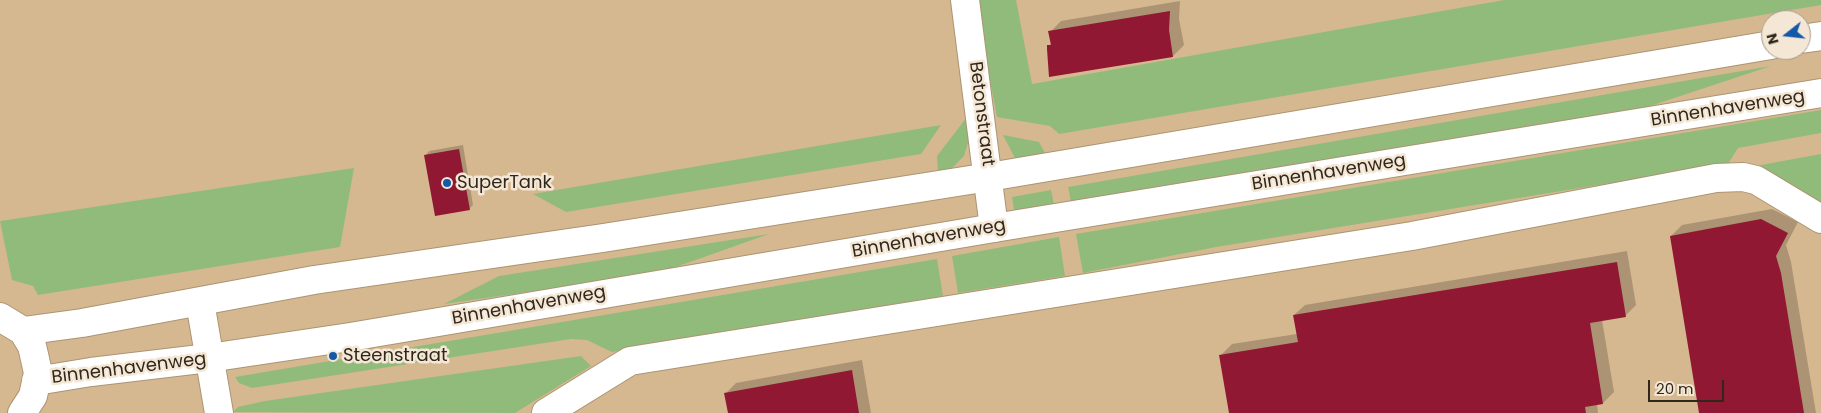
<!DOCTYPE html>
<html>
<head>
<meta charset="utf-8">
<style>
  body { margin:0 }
  #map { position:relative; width:1821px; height:413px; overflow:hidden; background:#ddc4a2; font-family:Poppins,sans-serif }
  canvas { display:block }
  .north { position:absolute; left:1761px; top:10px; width:50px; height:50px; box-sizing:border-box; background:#f4e7d6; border:1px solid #a69a8b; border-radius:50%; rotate:254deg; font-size:14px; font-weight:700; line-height:20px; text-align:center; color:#30271a }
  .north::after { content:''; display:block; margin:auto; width:18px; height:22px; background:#1259a8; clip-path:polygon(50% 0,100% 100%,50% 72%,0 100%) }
  .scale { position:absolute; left:1648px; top:380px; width:76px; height:22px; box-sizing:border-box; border:2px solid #30271a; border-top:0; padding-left:6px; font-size:15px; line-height:18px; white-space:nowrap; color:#30271a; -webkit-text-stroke:4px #f4e7d6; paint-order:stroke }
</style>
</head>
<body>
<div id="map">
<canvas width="1821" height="413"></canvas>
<div class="north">N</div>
<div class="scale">20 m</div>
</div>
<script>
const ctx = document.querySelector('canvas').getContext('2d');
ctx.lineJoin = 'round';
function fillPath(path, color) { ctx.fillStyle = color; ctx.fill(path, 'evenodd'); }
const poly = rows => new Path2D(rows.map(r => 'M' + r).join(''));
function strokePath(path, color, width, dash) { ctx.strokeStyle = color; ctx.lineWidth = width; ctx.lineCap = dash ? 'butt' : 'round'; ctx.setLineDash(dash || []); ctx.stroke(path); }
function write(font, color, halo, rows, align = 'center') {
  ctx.font = font + ' Poppins,sans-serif'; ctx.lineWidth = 5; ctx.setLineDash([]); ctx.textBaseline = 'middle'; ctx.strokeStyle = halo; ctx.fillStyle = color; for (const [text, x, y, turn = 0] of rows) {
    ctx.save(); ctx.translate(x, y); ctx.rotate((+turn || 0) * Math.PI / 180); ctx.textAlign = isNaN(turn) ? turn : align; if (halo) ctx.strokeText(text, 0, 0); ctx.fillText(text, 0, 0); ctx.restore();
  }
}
fillPath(poly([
  [0,0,1821,0,1821,413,0,413],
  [1771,20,1801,20,1801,50,1771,50]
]), '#d6b890');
fillPath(poly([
  [975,0,1016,0,1032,84,1504,0,1821,0,1821,5,1059,134,1050,126,997,117],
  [1771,66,1623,115,1072,207,1068,187],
  [1821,110,1821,133,1738,148,1728,164,1216,247,1083,273,1076,234],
  [967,117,969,139,964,156,950,170,938,172,937,156],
  [941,125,921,154,566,212,533,194],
  [1003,135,1039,142,1046,155,1016,160],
  [1821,154,1821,204,1754,171,1761,165],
  [354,168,340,247,38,295,33,286,12,280,0,221],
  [1051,190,1055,210,1015,217,1012,197],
  [769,234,659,273,444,304,499,276],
  [1059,237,1065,276,958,293,952,256],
  [937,259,943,296,612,352,587,340,571,339,252,388,239,383,235,377],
  [581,356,591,366,515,413,233,412,238,407,265,401]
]), '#91bb7b');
fillPath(poly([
  [1180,1,1179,19,1184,45,1173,56,1048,46,1052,43,1050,32,1061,21],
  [463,145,473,205,469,209,426,155,429,151],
  [1772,209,1798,222,1786,245,1791,262,1816,413,1700,413,1671,236,1682,225],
  [1627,251,1636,305,1625,316,1602,320,1614,392,1603,403,1597,404,1598,413,1230,413,1221,355,1232,344,1297,334,1294,315,1305,305],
  [862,360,871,413,729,413,726,393,736,383]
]), '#0003');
fillPath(poly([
  [1170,11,1169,30,1173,57,1049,77,1047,49,1047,45,1051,45,1048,31],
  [459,149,470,210,435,216,424,155],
  [1761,219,1788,233,1776,256,1781,273,1804,413,1699,413,1670,236],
  [1617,262,1626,317,1590,323,1603,404,1585,407,1586,413,1229,413,1219,355,1298,342,1293,315],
  [852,370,859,413,728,413,724,393]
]), '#901832');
const street = poly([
  [965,0,994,228],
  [200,302,219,413],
  [546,413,630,361,1412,236,1716,178,1743,177,1756,180,1821,219]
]);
const secondary = poly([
  [1801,39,1821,36],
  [0,317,23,331,32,346,35,359,38,373,33,396,22,413],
  [23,331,82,323,314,280,603,238,989,177,1771,45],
  [36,381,91,372,209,358,350,337,994,228,1821,93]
]);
strokePath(street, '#ac9473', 30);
strokePath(secondary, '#ac9473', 30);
strokePath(street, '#fff', 28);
strokePath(secondary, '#fff', 28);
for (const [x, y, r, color] of [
  [447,183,5,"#1259a8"],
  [333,356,5,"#1259a8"]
]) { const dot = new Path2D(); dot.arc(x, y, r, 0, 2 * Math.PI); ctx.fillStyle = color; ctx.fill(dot); strokePath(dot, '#f4e7d6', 2); }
write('18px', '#30271a', '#f4e7d6', [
  ["Binnenhavenweg",1728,109,-9],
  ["Betonstraat",981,114,83],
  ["Binnenhavenweg",1329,173,-9],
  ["Binnenhavenweg",929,239,-10],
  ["Binnenhavenweg",529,306,-10],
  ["Binnenhavenweg",129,369,-7]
]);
write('18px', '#30271a', '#f4e7d6', [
  ["SuperTank",457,183],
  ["Steenstraat",343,356]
], 'left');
</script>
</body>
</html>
